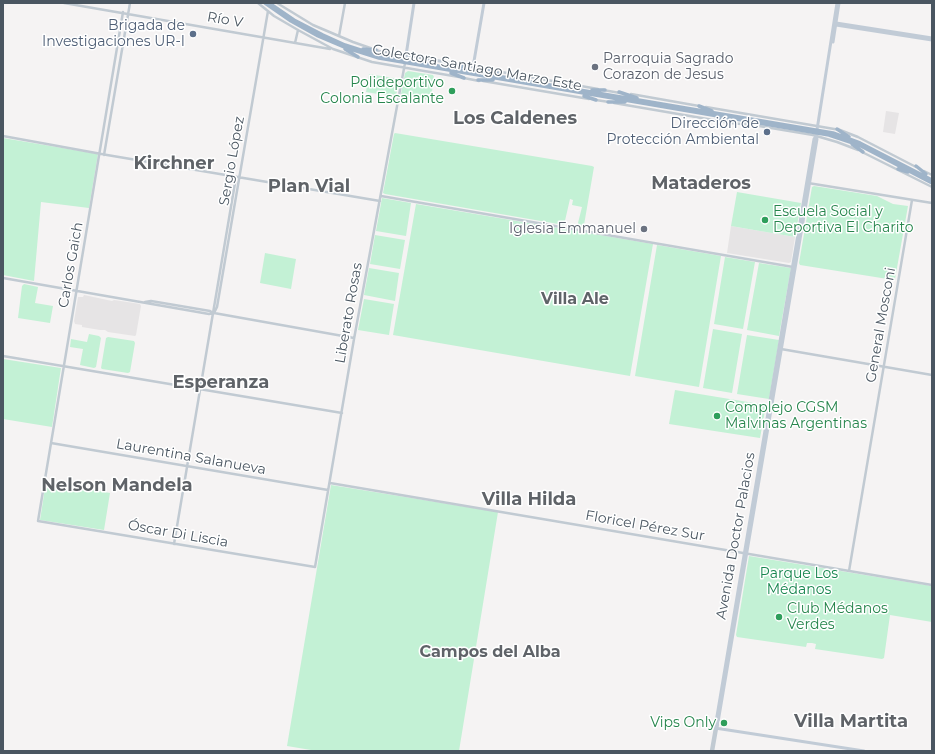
<!DOCTYPE html>
<html>
<head>
<meta charset="utf-8">
<style>
  body { margin:0 }
  #map { position:relative; width:935px; height:754px; overflow:hidden; background:#f5f3f3; font-family:Montserrat,sans-serif }
  canvas { display:block }
  .frame { position:absolute; inset:0; border:4px solid #4a5661; pointer-events:none }
</style>
</head>
<body>
<div id="map">
<canvas width="935" height="754"></canvas>
<div class="frame"></div>
</div>
<script>
const ctx = document.querySelector('canvas').getContext('2d');
ctx.lineJoin = 'round';
function fillPath(path, color) { ctx.fillStyle = color; ctx.fill(path, 'evenodd'); }
const poly = rows => new Path2D(rows.map(r => 'M' + r).join(''));
function strokePath(path, color, width, dash) { ctx.strokeStyle = color; ctx.lineWidth = width; ctx.lineCap = dash ? 'butt' : 'round'; ctx.setLineDash(dash || []); ctx.stroke(path); }
function write(font, color, halo, rows, align = 'center') {
  ctx.font = font + ' Montserrat,sans-serif'; ctx.lineWidth = 3; ctx.setLineDash([]); ctx.textBaseline = 'middle'; ctx.strokeStyle = halo; ctx.fillStyle = color; for (const [text, x, y, turn = 0] of rows) {
    ctx.save(); ctx.translate(x, y); ctx.rotate((+turn || 0) * Math.PI / 180); ctx.textAlign = isNaN(turn) ? turn : align; if (halo) ctx.strokeText(text, 0, 0); ctx.fillText(text, 0, 0); ctx.restore();
  }
}
fillPath(poly([
  [886,111,899,113,895,134,883,132],
  [731,226,795,237,791,262,789,263,727,253],
  [84,295,112,301,114,300,140,304,141,306,136,335,135,336,108,332,105,330,100,330,82,327,82,325,75,324,74,321,78,297,83,297]
]), '#e6e4e5');
fillPath(poly([
  [408,71,433,75,434,77,431,99,429,100,403,96,401,94,405,73],
  [369,74,399,79,396,97,366,92],
  [395,133,592,166,594,167,584,225,583,228,577,227,582,207,572,205,573,200,570,199,564,225,385,194,383,193,394,134],
  [3,138,98,154,89,208,41,202,34,281,3,275],
  [814,186,877,196,893,204,908,206,895,279,894,280,800,265,799,263,812,187],
  [737,192,801,203,795,237,731,226],
  [382,198,411,203,406,236,376,231],
  [416,204,653,244,630,376,393,335],
  [375,235,405,240,400,269,370,264],
  [657,245,721,256,699,387,635,376],
  [265,253,296,259,291,289,260,283],
  [725,257,755,262,743,329,714,324],
  [759,263,791,268,779,336,747,330],
  [369,268,399,273,395,301,364,295],
  [24,284,38,287,35,303,53,306,50,323,18,318,22,286],
  [364,299,394,304,389,335,358,330],
  [713,329,742,334,732,393,703,388],
  [89,334,99,336,101,338,96,367,94,368,80,365,83,349,70,347,71,339,87,342],
  [747,335,779,340,769,399,737,394],
  [108,337,134,341,135,343,130,372,128,373,102,369,101,368,106,338],
  [3,359,61,368,52,427,3,419],
  [675,390,766,405,760,438,669,424],
  [46,482,110,493,104,530,40,520],
  [331,485,498,512,459,751,317,751,287,746],
  [749,556,932,586,932,622,890,615,884,658,882,659,815,649,816,644,812,643,807,643,806,647,737,637,736,635]
]), '#c3f1d5');
strokePath(poly([
  [64,3,330,49],
  [258,3,274,16,298,30,333,49,372,62,459,77],
  [277,3,313,25,353,42,379,51,406,55],
  [123,12,38,521,315,567,354,339,405,63],
  [339,36,345,3],
  [295,43,298,30],
  [473,67,598,89],
  [464,78,479,81],
  [483,81,589,99],
  [603,90,620,93],
  [631,94,699,106],
  [596,100,609,102],
  [614,103,725,122],
  [706,107,840,130,858,137,916,167],
  [730,123,753,125,813,135,837,142,858,150],
  [3,136,107,155,380,201],
  [862,152,932,187],
  [104,155,130,3],
  [924,171,932,175],
  [808,183,932,203],
  [381,196,793,267],
  [3,278,209,314,214,313,354,338],
  [145,302,151,301,210,311,213,313],
  [214,313,217,307,268,11],
  [781,349,932,375],
  [3,356,342,413],
  [51,443,328,490],
  [330,483,932,585],
  [174,544,236,177],
  [849,571,912,200],
  [711,751,715,728],
  [713,751,717,728]
]), '#c1cad2', 2.5);
strokePath(poly([
  [837,3,816,136,814,139,715,728,864,751],
  [834,24,836,25,932,40],
  [834,24,836,23,932,38],
  [833,42,839,3],
  [406,55,473,67,484,3],
  [405,62,414,3],
  [717,728,817,139,816,136]
]), '#c1cbd6', 3);
strokePath(poly([
  [265,3,291,21,318,36,344,47,379,58,829,135,859,145,932,183],
  [269,3,294,20,323,35,345,45,379,56,833,133,860,143,932,180],
  [345,49,358,57],
  [363,49,376,50],
  [456,67,468,66],
  [490,70,498,74],
  [451,73,464,78],
  [478,80,493,80],
  [592,90,605,90],
  [619,92,637,98],
  [584,96,596,100],
  [608,102,625,102],
  [699,106,712,111],
  [720,119,730,123],
  [837,129,849,137],
  [852,144,863,152],
  [916,166,926,174],
  [898,169,908,172]
]), '#9fb4c9', 3.5);
for (const [x, y, r, color] of [
  [193,34,4,"#5c6f8a"],
  [595,67,4,"#6b7280"],
  [452,91,4,"#2e9e5b"],
  [767,132,4,"#5c6f8a"],
  [765,220,4,"#2e9e5b"],
  [644,229,4,"#6b7280"],
  [717,416,4,"#2e9e5b"],
  [779,617,4,"#2e9e5b"],
  [724,723,4,"#2e9e5b"]
]) { const dot = new Path2D(); dot.arc(x, y, r, 0, 2 * Math.PI); ctx.fillStyle = color; ctx.fill(dot); strokePath(dot, '#fff', 1.5); }
write('14px', '#4a5661', '#fff', [
  ["Río V",225,20,10],
  ["Colectora Santiago Marzo Este",477,68,10],
  ["Sergio López",232,161,-80],
  ["Carlos Gaich",71,265,-80],
  ["Liberato Rosas",349,313,-80],
  ["General Mosconi",881,325,-80],
  ["Laurentina Salanueva",191,457,10],
  ["Floricel Pérez Sur",645,526,10],
  ["Óscar Di Liscia",178,534,10],
  ["Avenida Doctor Palacios",736,536,-80]
]);
write('14px', '#4e5e75', '#fff', [
  ["Brigada de",185,26],
  ["Investigaciones UR-I",185,42],
  ["Dirección de",759,124],
  ["Protección Ambiental",759,140]
], 'right');
write('14px', '#5b616d', '#fff', [
  ["Parroquia Sagrado",603,59],
  ["Corazon de Jesus",603,75],
  ["Iglesia Emmanuel",636,229,"right"]
], 'left');
write('14px', '#27864d', '#fff', [
  ["Polideportivo",444,83,"right"],
  ["Colonia Escalante",444,99,"right"],
  ["Escuela Social y",773,212],
  ["Deportiva El Charito",773,228],
  ["Complejo CGSM",725,408],
  ["Malvinas Argentinas",725,424],
  ["Club Médanos",787,609],
  ["Verdes",787,625],
  ["Vips Only",716,723,"right"]
], 'left');
write('14px', '#17864f', '#fff', [
  ["Parque Los",799,574],
  ["Médanos",799,590]
]);
write('bold 16px', '#5f6368', '#fff', [
  ["Villa Ale",575,299],
  ["Campos del Alba",490,652]
]);
write('bold 18px', '#5f6368', '#fff', [
  ["Los Caldenes",515,119],
  ["Kirchner",174,164],
  ["Mataderos",701,184],
  ["Plan Vial",309,187],
  ["Esperanza",221,383],
  ["Nelson Mandela",117,486],
  ["Villa Hilda",529,500],
  ["Villa Martita",851,722]
]);
</script>
</body>
</html>
